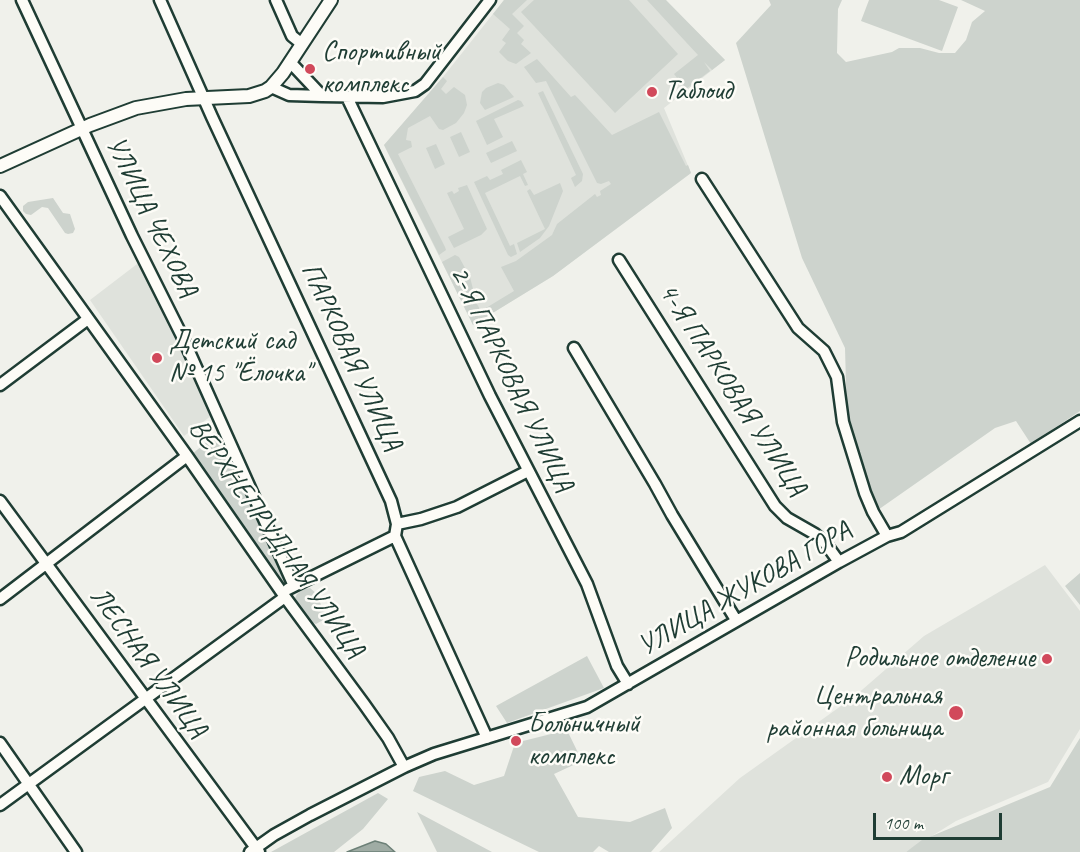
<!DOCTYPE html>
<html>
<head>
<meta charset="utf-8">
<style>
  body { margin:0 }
  #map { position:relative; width:1080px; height:852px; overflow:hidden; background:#f0f1eb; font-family:Caveat,sans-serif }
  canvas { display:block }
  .scale { position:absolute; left:873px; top:813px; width:129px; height:27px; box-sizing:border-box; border:3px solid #1f3d34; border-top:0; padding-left:8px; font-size:18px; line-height:21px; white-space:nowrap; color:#1f3d34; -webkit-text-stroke:4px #fdfcf7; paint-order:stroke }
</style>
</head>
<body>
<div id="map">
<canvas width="1080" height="852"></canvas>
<div class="scale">100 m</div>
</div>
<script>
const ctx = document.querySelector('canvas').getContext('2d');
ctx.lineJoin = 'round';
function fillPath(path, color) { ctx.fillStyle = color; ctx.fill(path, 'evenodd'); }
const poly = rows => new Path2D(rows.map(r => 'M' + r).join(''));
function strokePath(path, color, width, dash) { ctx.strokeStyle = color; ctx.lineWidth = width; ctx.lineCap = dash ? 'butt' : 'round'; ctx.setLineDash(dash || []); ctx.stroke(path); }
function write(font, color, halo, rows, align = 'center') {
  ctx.font = font + ' Caveat,sans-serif'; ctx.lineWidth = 5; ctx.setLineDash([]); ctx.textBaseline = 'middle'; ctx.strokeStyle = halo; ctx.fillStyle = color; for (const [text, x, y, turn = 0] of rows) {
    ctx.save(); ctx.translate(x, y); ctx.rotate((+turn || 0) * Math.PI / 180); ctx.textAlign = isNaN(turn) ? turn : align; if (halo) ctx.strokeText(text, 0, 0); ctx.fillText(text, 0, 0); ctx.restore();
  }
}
fillPath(poly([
  [504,0,665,0,725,60,664,108,691,173,553,276,473,325,384,145,443,77],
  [141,261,211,416,184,436,90,300],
  [1045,565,1080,611,1080,729,1048,782,956,821,906,852,659,852,740,778,855,696,924,636]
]), '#dfe2dc');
fillPath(poly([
  [504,0,527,0,512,14,524,26,517,33,524,40,521,44,531,53,516,64,508,61,499,52,506,43,502,40,510,29,493,14],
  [534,0,629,0,678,54,615,113,521,12],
  [647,0,666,0,725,60,712,70,704,62,710,71,686,89,674,74,698,55],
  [769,0,842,0,838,9,837,53,846,62,892,52,899,48,920,48,939,53,955,53,966,40,972,22,985,11,961,0,1080,0,1080,411,1031,444,1016,421,995,428,875,512,847,419,845,348,802,258,736,43,771,5],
  [869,0,939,0,958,7,942,51,861,21],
  [537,59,571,97,575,95,612,135,659,112,686,166,688,165,691,173,553,276,473,325,442,262,455,255,459,257,470,277,473,289,470,292,481,311,514,291,501,267,516,261,552,235,557,224,595,194,597,197,601,195,600,191,611,184,609,181,601,184,597,183,546,81,536,83,524,67],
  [443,77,447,81,441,89,446,94,454,87,465,95,467,105,464,113,456,123,443,130,439,129,430,116,408,128,406,140,411,141,412,147,398,154,445,247,446,250,439,255,384,145],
  [498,83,504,85,514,97,485,110,480,103,482,92,486,88],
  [543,91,583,174,582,181,575,187,571,178,576,175,538,93],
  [518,100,521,101,524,106,494,119,503,137,487,145,476,121],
  [461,132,470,152,459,157,450,137],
  [512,141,517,151,491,163,486,153],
  [436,144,445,164,435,169,426,148],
  [521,160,527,172,523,174,528,185,525,186,520,176,485,193,510,246,514,244,517,254,511,257,508,255,474,182,487,176,490,180,503,174,501,170],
  [560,183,563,191,549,226,540,238,520,252,517,243,545,229,527,191,530,189,534,195],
  [467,185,487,229,481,235,454,248,448,237,464,229,447,193,452,191,454,194,459,191,458,188],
  [53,198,63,213,70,214,75,229,73,233,68,234,65,233,48,208,42,207,31,215,26,214,23,211,23,206,28,202],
  [218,433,288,581,283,584,192,454],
  [1080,573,1080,605,1065,586],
  [310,588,317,594,324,613,323,620,316,624,308,621,295,598,297,594,304,589],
  [587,656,604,688,507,723,496,706],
  [567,730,582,761,554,774,578,817,630,822,665,808,672,828,651,852,609,852,599,846,593,852,539,852,413,791,419,777,445,771,474,785,504,776,515,743],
  [1080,738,1080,852,906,852,922,840,1050,787],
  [378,793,388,799,363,829,334,852,271,852],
  [417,812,492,852,437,852]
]), '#cdd3cd');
const water = poly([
  [375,841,386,844,395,852,347,852,375,841]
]);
fillPath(water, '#9faca4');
strokePath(water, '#6c8077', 1.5);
const minor = poly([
  [22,0,132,236,183,338,294,586],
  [160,0,212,117,391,501,397,524,395,536,487,738],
  [276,0,292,36,302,44],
  [271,87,289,95,322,96,290,62],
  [322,96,383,97,415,91,425,84,490,0],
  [347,97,490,396,587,584,617,666,628,684],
  [702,179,798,328,824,351,837,377,843,422,865,493,873,512,887,536],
  [0,196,187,456,285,597,364,704,388,738,404,767],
  [619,260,775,506,787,518,815,534,826,544,839,562],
  [574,348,655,484,672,515,736,620],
  [0,385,88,319],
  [0,501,259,852],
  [397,524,421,519,457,507,528,471],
  [288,589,395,536],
  [0,599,187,456],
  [0,743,76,852],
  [0,805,285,597],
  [250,852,274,835,310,815,404,767,434,754,587,707,839,562,887,536,901,532,1080,421]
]);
const major = poly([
  [0,166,90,125,136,108,186,99,249,96,265,91,271,87,283,73,331,0]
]);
strokePath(minor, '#1f3d34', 15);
strokePath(major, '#1f3d34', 16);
strokePath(minor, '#fdfcf7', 10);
strokePath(major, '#fdfcf7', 12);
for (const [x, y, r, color] of [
  [310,69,6,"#d1495b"],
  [652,92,6,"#d1495b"],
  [157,358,6,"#d1495b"],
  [1047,659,6,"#d1495b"],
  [956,713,8,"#d1495b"],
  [516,741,6,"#d1495b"],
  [887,777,6,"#d1495b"]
]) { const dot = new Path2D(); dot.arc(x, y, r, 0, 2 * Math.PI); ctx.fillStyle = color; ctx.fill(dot); strokePath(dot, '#fdfcf7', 2); }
write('28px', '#1f3d34', '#fdfcf7', [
  ["Спортивный",322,53],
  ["комплекс",322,85],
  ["Таблоид",664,92],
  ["Детский сад",169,342],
  ["№ 15 \"Ёлочка\"",169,374],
  ["Родильное отделение",1035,659,"right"],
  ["Центральная",942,697,"right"],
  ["районная больница",942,729,"right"],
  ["Больничный",528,725],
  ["комплекс",528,757],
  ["Морг",899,777]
], 'left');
write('28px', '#1f3d34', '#fdfcf7', [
  ["УЛИЦА ЧЕХОВА",151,217,64],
  ["ПАРКОВАЯ УЛИЦА",351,357,65],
  ["2-Я ПАРКОВАЯ УЛИЦА",511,379,64],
  ["4-Я ПАРКОВАЯ УЛИЦА",732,390,57],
  ["ВЕРХНЕПРУДНАЯ УЛИЦА",276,539,55],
  ["УЛИЦА ЖУКОВА ГОРА",745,589,-30],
  ["ЛЕСНАЯ УЛИЦА",148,663,54]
]);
</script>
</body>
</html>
